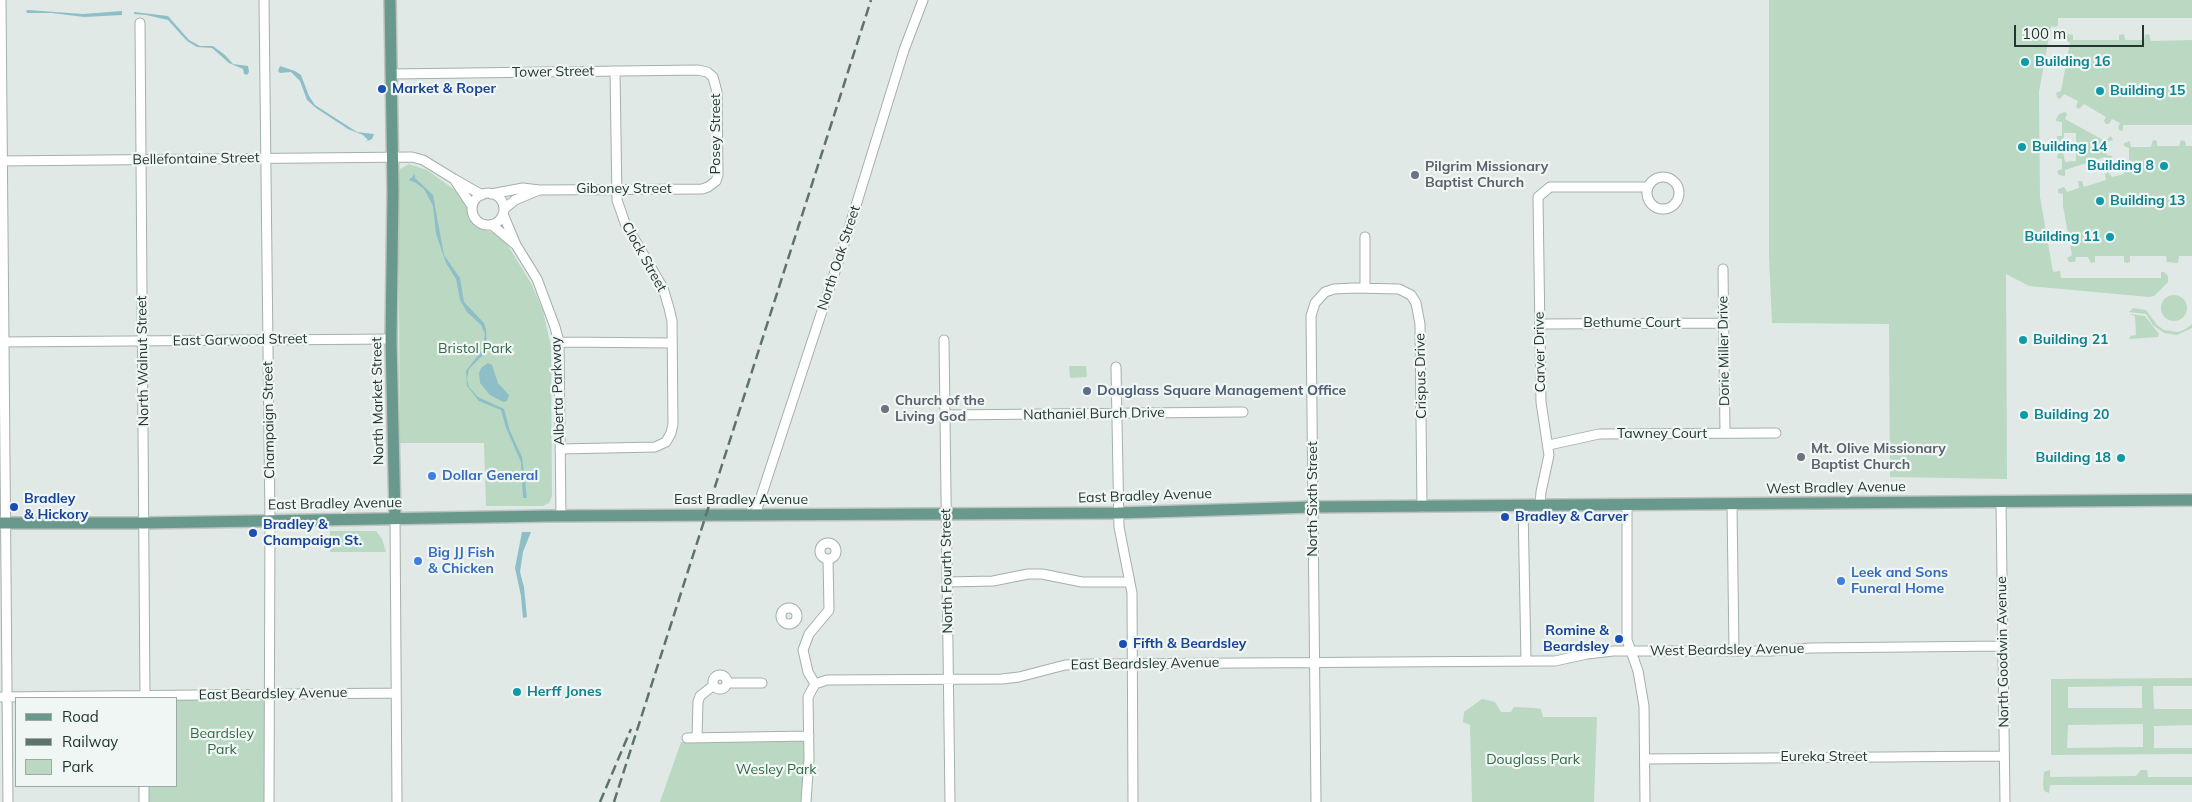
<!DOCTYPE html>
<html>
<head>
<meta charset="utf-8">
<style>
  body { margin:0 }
  #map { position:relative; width:2192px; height:802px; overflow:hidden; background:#e0e9e5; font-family:Mulish,sans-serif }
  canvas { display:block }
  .legend { position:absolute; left:15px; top:697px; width:162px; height:90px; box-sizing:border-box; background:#f0f6f3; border:1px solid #9eaaa5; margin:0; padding:6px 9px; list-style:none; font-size:15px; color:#233731 }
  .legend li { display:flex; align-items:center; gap:10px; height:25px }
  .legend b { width:25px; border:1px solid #9eaaa5 }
  .scale { position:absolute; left:2014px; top:25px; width:130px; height:22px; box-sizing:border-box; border:2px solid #233731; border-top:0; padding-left:6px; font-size:15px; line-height:18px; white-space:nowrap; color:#233731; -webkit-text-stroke:4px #f0f6f3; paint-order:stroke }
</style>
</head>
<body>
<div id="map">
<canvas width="2192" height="802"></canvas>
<ul class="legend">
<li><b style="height:6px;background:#69998d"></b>Road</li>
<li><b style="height:6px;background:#5d736d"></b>Railway</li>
<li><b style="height:14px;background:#bbd8c3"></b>Park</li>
</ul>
<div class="scale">100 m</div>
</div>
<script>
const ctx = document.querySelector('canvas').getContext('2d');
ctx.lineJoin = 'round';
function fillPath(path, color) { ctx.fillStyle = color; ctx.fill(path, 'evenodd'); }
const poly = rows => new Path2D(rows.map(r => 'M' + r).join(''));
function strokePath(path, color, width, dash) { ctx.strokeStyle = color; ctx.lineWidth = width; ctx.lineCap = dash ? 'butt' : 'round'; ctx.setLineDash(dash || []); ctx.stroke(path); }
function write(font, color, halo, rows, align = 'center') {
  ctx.font = font + ' Mulish,sans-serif'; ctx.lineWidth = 4.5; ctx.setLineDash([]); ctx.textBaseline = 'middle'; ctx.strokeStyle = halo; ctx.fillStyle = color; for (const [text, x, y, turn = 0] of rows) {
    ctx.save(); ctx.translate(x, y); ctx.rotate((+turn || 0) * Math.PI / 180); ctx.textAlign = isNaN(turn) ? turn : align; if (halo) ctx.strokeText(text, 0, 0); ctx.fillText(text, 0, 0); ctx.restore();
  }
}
fillPath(poly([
  [1769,0,2192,0,2192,18,2058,18,2058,25,2056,27,2051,26,2039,92,2040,197,2053,272,2060,271,2061,278,2161,278,2161,272,2164,272,2168,276,2168,282,2154,296,2149,297,2029,286,2006,274,2007,479,1890,477,1889,324,1772,323,1769,257],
  [2068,34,2073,35,2073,40,2119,40,2119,35,2124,34,2125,40,2144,40,2145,35,2149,34,2151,41,2192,40,2192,125,2123,125,2123,130,2120,131,2118,128,2120,123,2112,119,2109,124,2106,124,2104,121,2106,117,2084,104,2079,109,2076,107,2078,101,2064,94,2060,99,2057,97,2056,93,2061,91,2070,43,2064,39],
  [2065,112,2067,114,2065,119,2105,141,2111,136,2113,140,2107,142,2107,155,2112,156,2113,160,2107,163,2105,157,2065,170,2065,176,2059,175,2057,171,2062,169,2062,159,2057,158,2058,154,2063,152,2065,162,2076,161,2076,133,2064,133,2063,143,2057,140,2057,136,2062,136,2062,122,2056,121,2056,119,2059,114],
  [2153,140,2157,141,2157,146,2179,146,2181,140,2185,141,2186,146,2192,146,2192,256,2179,256,2178,263,2167,262,2166,256,2130,256,2130,262,2127,263,2124,262,2124,256,2095,256,2095,262,2091,263,2088,257,2076,257,2075,262,2069,262,2067,258,2072,255,2063,206,2063,194,2058,193,2058,189,2064,187,2067,192,2079,188,2078,181,2082,181,2084,187,2106,180,2105,174,2108,172,2112,177,2124,174,2123,168,2129,167,2129,148,2124,146,2124,143,2130,141,2131,147,2151,147],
  [409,164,427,170,462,195,473,224,482,229,497,234,507,244,532,285,543,311,551,347,552,496,549,503,543,506,486,506,484,443,400,443,398,176,400,169],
  '2161 308a13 13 0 1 1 26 0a13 13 0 1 1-26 0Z',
  [2133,308,2146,310,2157,325,2164,330,2178,332,2186,329,2192,324,2192,328,2177,335,2164,333,2153,325,2146,314,2129,312],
  [2129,314,2145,316,2159,334,2158,337,2129,339,2131,336,2136,335,2135,316],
  [1069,366,1086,366,1087,377,1070,378],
  [330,531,376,531,382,539,386,552,330,552],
  [2192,678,2192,686,2153,686,2154,709,2192,709,2192,725,2154,726,2154,748,2192,748,2192,754,2051,755,2051,679],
  [2142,686,2142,708,2068,708,2068,687],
  [2143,724,2143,747,2067,748,2068,725],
  [268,695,268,802,147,802,147,786,176,786,176,698],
  [1482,699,1495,702,1501,712,1511,712,1514,707,1535,708,1541,709,1543,717,1597,717,1594,802,1472,802,1470,725,1463,722,1464,712],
  [809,737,807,802,660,802,681,742],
  [2050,770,2050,777,2136,776,2141,770,2147,770,2148,777,2192,777,2192,785,2050,785,2049,793,2044,791,2043,784,2044,772]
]), '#bbd8c3');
fillPath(poly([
  [28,10,83,14,122,11,122,15,84,17,52,13,27,13,26,11],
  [134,12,168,16,189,40,200,46,213,46,225,55,233,64,248,66,249,72,247,75,244,74,243,69,229,63,212,48,197,47,187,41,168,20,146,15,134,14],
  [280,66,295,71,301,75,309,96,315,105,357,132,374,134,372,139,365,142,368,140,363,135,348,129,316,108,307,100,300,81,291,72,280,73,278,71],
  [415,174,415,178,433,195,444,255,460,278,464,302,484,323,486,329,487,351,469,369,467,379,469,387,478,397,504,409,510,431,522,457,527,498,523,498,521,462,506,428,501,410,479,401,467,386,466,371,482,350,485,334,481,325,467,312,460,300,456,279,446,263,436,234,433,206,424,189,416,183,409,180],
  [488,363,492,365,498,383,509,395,507,401,503,402,490,395,480,383,479,373,481,368],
  [522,532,531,532,523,552,520,572,524,587,527,617,523,618,521,596,515,568]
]), '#8ebfc8');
const minor = poly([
  [1,0,8,802],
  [264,1,270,521,269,802],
  [140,23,145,698],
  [391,74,698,70,707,72,713,77,717,92,718,175,716,181,708,187,702,189,539,190],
  [0,161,412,157,423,160,454,179],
  '1647 193a16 16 0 1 1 32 0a16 16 0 1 1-32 0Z',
  '472 209a16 16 0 1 1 32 0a16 16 0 1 1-32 0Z',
  [491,194,523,188,539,190,515,200,504,209],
  [472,206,454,179,482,195],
  [492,225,516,245,503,214],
  [1365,237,1365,288],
  [516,245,537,279,555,327,559,342,561,516],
  [1723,269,1725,433],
  [1540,324,1724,323],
  [944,340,950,802],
  [0,342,391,339],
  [559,342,672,343],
  [1116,367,1119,527,1132,593,1133,802],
  [945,415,1243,412],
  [1549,445,1599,434,1776,433],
  [560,449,655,447,666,442,671,433,673,424,672,321,669,308,663,288,625,223,617,200,615,71],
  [2001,502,2005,802],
  [1540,505,1541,492,1549,455,1541,402,1538,197,1550,187,1647,187],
  [1627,505,1627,640,1638,671,1644,706,1645,802],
  [1732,505,1734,651],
  [1523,506,1526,660],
  [755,515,845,241,904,50,923,0],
  [395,518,397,802],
  '820 551a8 8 0 1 1 16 0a8 8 0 1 1-16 0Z',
  [947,582,993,581,1028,574,1042,574,1082,582,1129,582],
  '781 616a8 8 0 1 1 16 0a8 8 0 1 1-16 0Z',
  '713 682a7 7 0 1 1 14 0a7 7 0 1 1-14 0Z',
  [727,683,762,683],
  [815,684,808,672,803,650,809,634,829,610,828,559],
  [0,697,396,693],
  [697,737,698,702,700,696,714,685],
  [687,738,809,736],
  [1645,759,2004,756],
  [144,802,144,786],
  [806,802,809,759,808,697,815,684,827,680,1002,679,1019,677,1065,665,1092,664,1539,661,1555,661,1587,654,1613,651,1771,651,1811,648,2003,646],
  [1316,802,1311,316,1315,303,1325,292,1334,289,1354,288,1399,289,1411,295,1416,303,1420,324,1422,507]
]);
const major = poly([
  [390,0,393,192,391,339,395,518],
  [0,523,144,523,548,516,1118,513,1313,507,2192,500]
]);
strokePath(minor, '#a4b0ab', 11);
strokePath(major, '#bdc3c1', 14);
strokePath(minor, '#fff', 9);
strokePath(major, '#69998d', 11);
strokePath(poly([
  [600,802,631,729],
  [614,802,871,0]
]), '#5d736d', 2.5, [10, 5]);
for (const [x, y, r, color] of [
  [2025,62,5,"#0f9aa8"],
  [382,89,5,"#1a4fb4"],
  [2100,91,5,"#0f9aa8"],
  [2022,147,5,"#0f9aa8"],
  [2164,166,5,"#0f9aa8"],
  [1415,175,5,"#6b7280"],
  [2100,201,5,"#0f9aa8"],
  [2110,237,5,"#0f9aa8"],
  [2023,340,5,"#0f9aa8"],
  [1087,391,5,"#5c6f8a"],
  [885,409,5,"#6b7280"],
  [2024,415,5,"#0f9aa8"],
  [1801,457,5,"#6b7280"],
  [2121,458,5,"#0f9aa8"],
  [432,476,5,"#3f7fe0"],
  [14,507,5,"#1a4fb4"],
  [1505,517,5,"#1a4fb4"],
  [253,533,5,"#1a4fb4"],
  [418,561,5,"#3f7fe0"],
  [1841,581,5,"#3f7fe0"],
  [1619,639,5,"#1a4fb4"],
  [1123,644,5,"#1a4fb4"],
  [517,692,5,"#0f9aa8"]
]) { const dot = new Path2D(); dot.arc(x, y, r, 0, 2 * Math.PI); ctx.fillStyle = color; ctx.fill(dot); strokePath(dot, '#f0f6f3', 2); }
write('bold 14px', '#0d838f', '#f0f6f3', [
  ["Building 16",2035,62],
  ["Building 15",2110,91],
  ["Building 14",2032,147],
  ["Building 8",2154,166,"right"],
  ["Building 13",2110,201],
  ["Building 11",2100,237,"right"],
  ["Building 21",2033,340],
  ["Building 20",2034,415],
  ["Building 18",2111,458,"right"],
  ["Herff Jones",527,692]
], 'left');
write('14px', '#233731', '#f0f6f3', [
  ["Tower Street",553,72,-1],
  ["Posey Street",716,134,-90],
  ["Bellefontaine Street",196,159,-1],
  ["Giboney Street",624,189],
  ["Clock Street",644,257,61],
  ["North Oak Street",839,258,-72],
  ["Bethume Court",1632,323],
  ["East Garwood Street",240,340,-1],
  ["Dorie Miller Drive",1724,351,-91],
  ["Carver Drive",1540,352,-91],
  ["North Walnut Street",143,361,-91],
  ["Crispus Drive",1421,376,-91],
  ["Alberta Parkway",558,391,-92],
  ["North Market Street",378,401,-91],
  ["Nathaniel Burch Drive",1094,414,-1],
  ["Champaign Street",269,420,-91],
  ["Tawney Court",1662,434],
  ["West Bradley Avenue",1836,488,-1],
  ["East Bradley Avenue",1145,496,-2],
  ["North Sixth Street",1313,499,-90],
  ["East Bradley Avenue",741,500],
  ["East Bradley Avenue",335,504,-1],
  ["North Fourth Street",947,571,-91],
  ["West Beardsley Avenue",1727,650,-1],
  ["North Goodwin Avenue",2003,652,-91],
  ["East Beardsley Avenue",1145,664,-1],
  ["East Beardsley Avenue",273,694,-1],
  ["Eureka Street",1824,757]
]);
write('bold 14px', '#164399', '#f0f6f3', [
  ["Market & Roper",392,89],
  ["Bradley",24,499],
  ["& Hickory",24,515],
  ["Bradley & Carver",1515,517],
  ["Bradley &",263,525],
  ["Champaign St.",263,541],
  ["Romine &",1609,631,"right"],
  ["Beardsley",1609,647,"right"],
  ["Fifth & Beardsley",1133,644]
], 'left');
write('bold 14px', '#5b616d', '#f0f6f3', [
  ["Pilgrim Missionary",1425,167],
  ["Baptist Church",1425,183],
  ["Church of the",895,401],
  ["Living God",895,417],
  ["Mt. Olive Missionary",1811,449],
  ["Baptist Church",1811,465]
], 'left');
write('14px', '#326947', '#f0f6f3', [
  ["Bristol Park",475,349],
  ["Beardsley",222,734],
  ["Park",222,750],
  ["Douglass Park",1533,760],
  ["Wesley Park",776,770]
]);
write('bold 14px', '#4e5e75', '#f0f6f3', [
  ["Douglass Square Management Office",1097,391]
], 'left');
write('bold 14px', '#366cbe', '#f0f6f3', [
  ["Dollar General",442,476],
  ["Big JJ Fish",428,553],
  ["& Chicken",428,569],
  ["Leek and Sons",1851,573],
  ["Funeral Home",1851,589]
], 'left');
</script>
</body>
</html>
